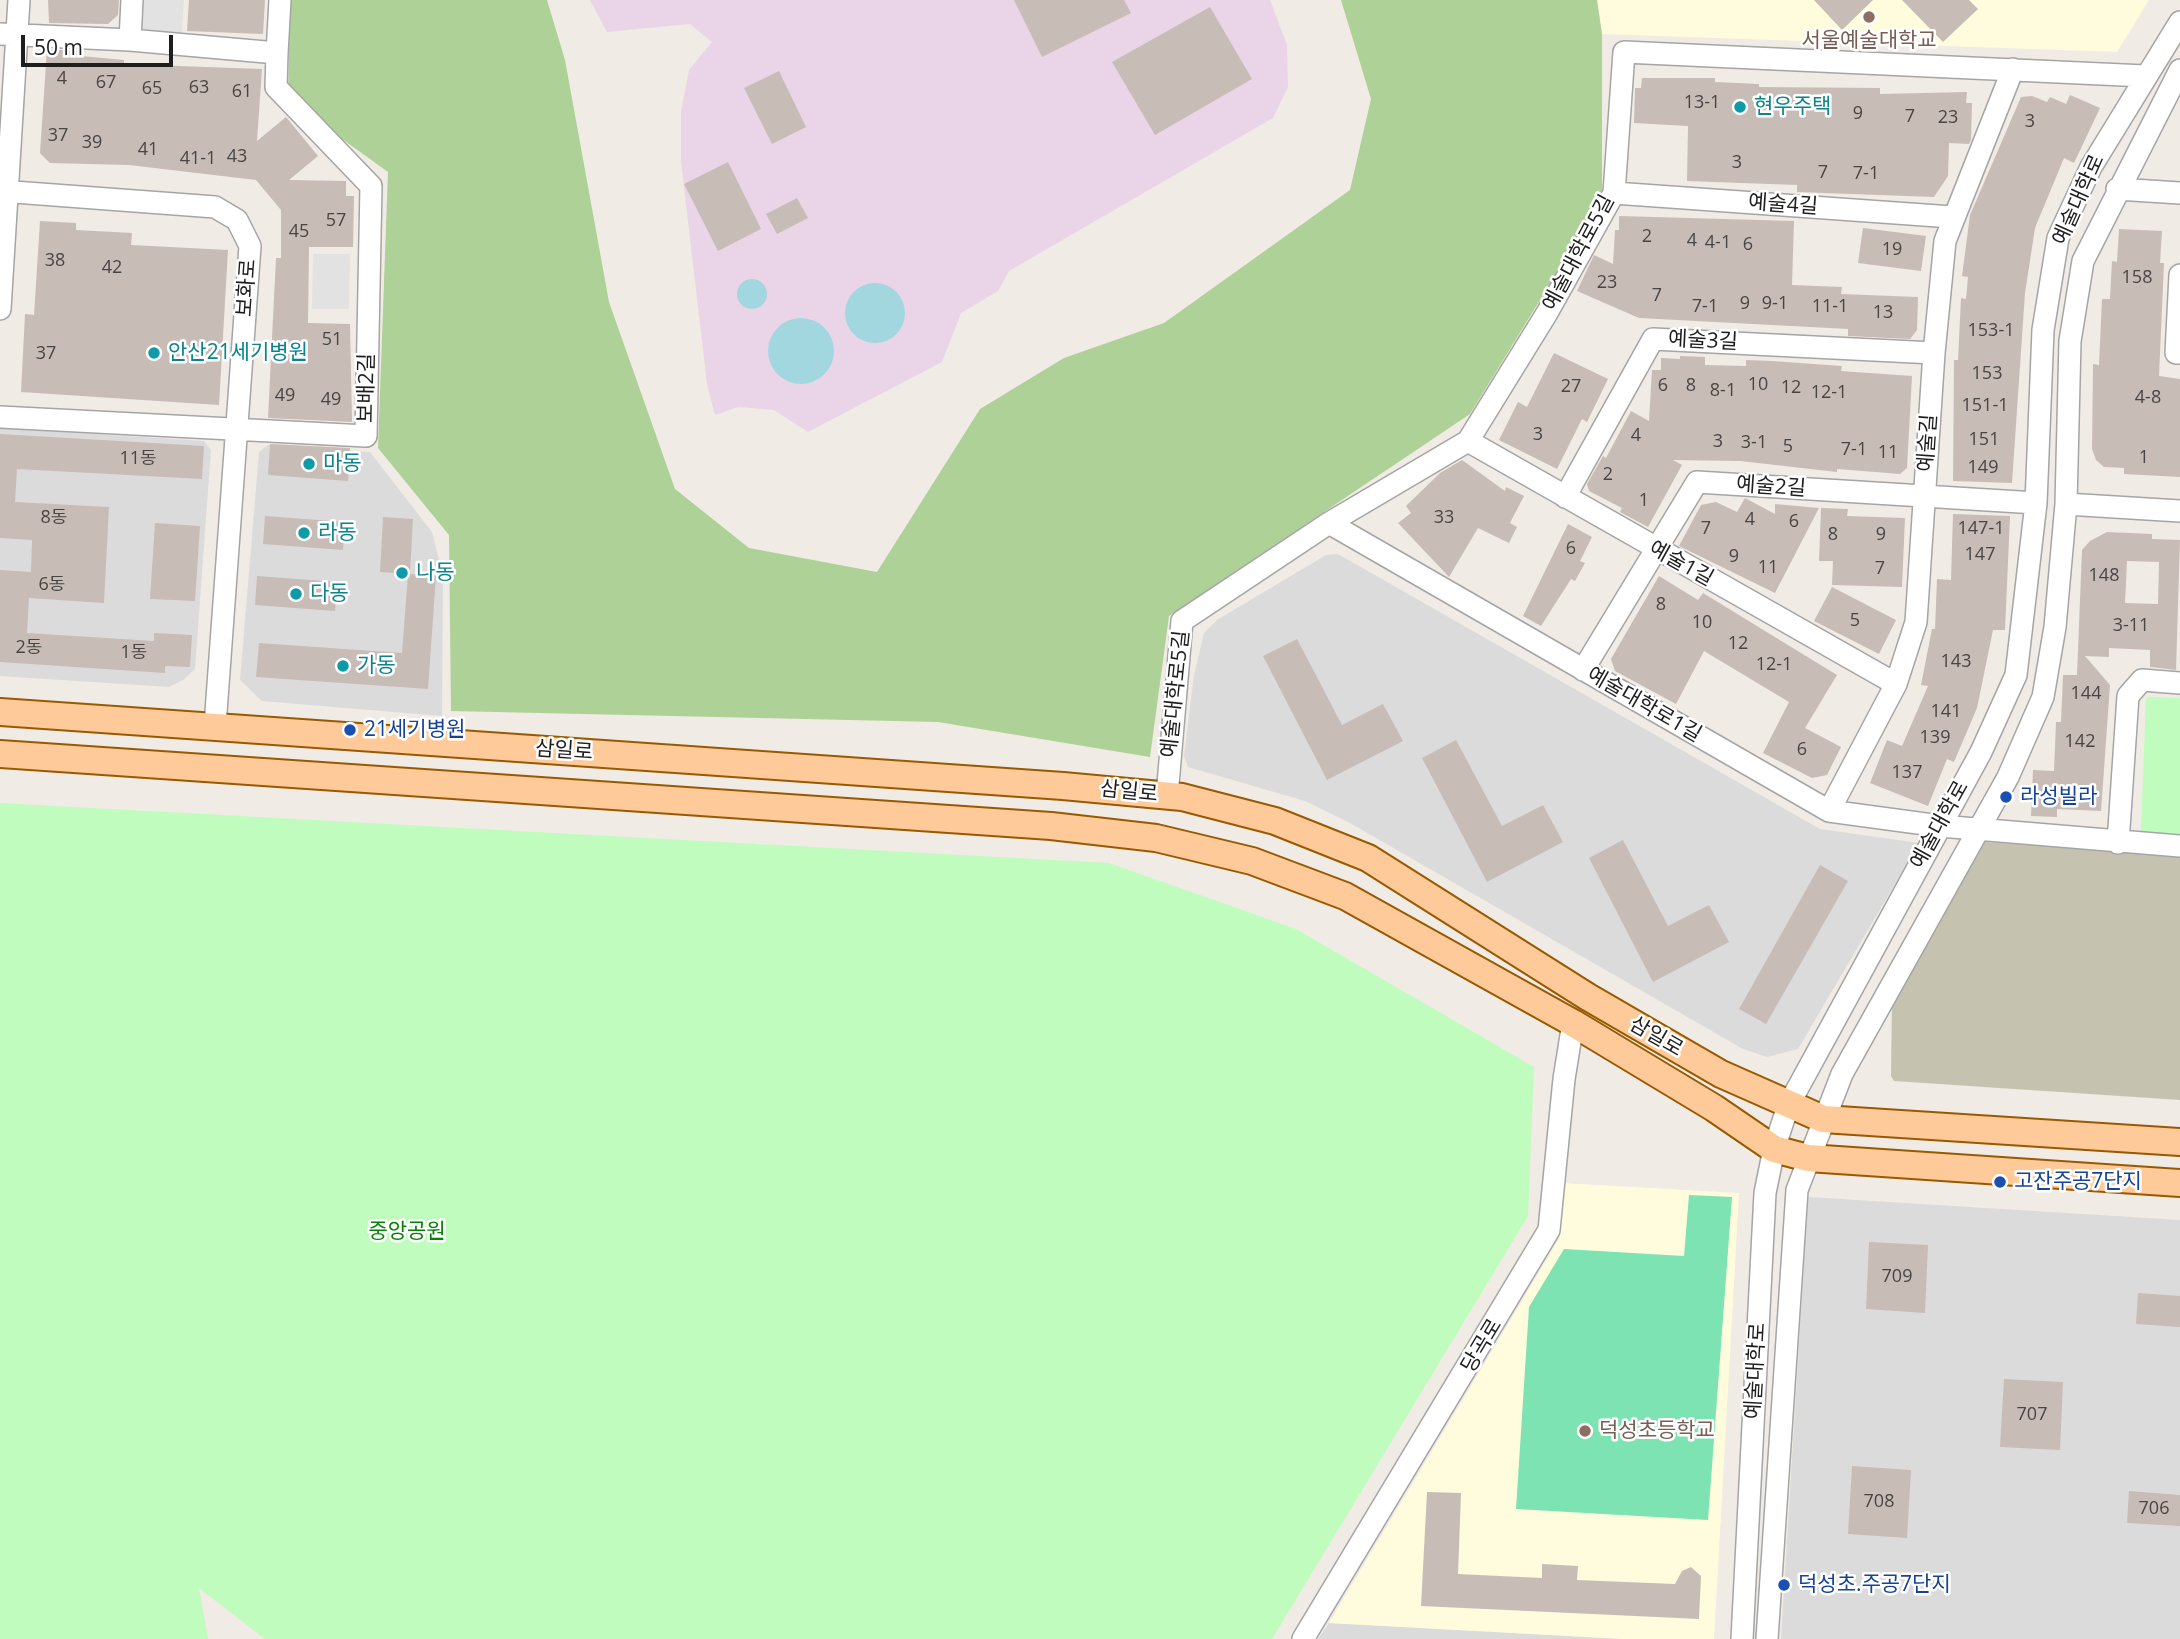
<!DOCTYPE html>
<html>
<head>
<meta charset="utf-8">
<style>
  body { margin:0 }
  #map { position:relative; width:2180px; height:1639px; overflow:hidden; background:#f0ebe4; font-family:"Open Sans",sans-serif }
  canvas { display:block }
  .scale { position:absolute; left:21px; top:35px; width:152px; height:32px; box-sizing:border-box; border:4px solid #1e1e1e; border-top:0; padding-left:9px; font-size:21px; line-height:24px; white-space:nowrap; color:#1e1e1e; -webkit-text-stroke:5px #fff; paint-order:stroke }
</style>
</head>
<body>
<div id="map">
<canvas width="2180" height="1639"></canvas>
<div class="scale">50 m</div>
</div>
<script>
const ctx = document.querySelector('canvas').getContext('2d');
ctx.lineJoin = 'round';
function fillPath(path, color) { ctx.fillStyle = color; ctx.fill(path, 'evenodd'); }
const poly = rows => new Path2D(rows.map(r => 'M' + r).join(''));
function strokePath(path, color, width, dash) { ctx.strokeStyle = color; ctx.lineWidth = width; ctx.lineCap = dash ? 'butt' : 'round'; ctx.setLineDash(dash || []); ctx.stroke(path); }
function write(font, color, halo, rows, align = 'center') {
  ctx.font = font + ' "Open Sans","Noto Sans KR",sans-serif'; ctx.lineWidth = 5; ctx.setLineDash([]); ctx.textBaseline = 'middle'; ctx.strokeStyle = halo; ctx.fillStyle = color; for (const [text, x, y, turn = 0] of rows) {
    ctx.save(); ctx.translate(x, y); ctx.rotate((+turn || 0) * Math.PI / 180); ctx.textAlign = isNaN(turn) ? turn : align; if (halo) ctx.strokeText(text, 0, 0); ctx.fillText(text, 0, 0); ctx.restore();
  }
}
fillPath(poly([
  [0,428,204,441,211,450,195,669,183,680,169,687,0,676],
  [268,445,370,452,432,532,443,576,442,716,262,701,240,680,259,452],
  [1338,554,1820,829,1919,843,1798,1049,1767,1057,1743,1049,1350,823,1305,801,1188,767,1184,756,1194,675,1204,633,1217,620,1326,555],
  [1808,1197,2180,1220,2180,1639,1781,1639],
  [1329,1623,1624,1639,1318,1639]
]), '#dcdbdb');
fillPath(poly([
  [590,0,1270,0,1287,45,1288,87,1273,118,1009,271,998,291,961,313,942,362,808,432,774,410,738,407,715,415,707,384,681,161,681,112,689,70,712,42,690,24,607,32]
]), '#e9d5e7');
fillPath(poly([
  [1597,0,2149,0,2117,52,1602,34],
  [1562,1183,1739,1193,1714,1639,1624,1639,1329,1623,1559,1239]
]), '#fffcdd');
fillPath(poly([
  [1985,842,2180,854,2180,1100,1894,1081,1891,1076,1892,1002]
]), '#c5c3af');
fillPath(poly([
  [290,0,547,0,565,60,609,302,675,489,749,548,877,572,980,409,1064,358,1164,323,1350,190,1371,99,1341,0,1597,0,1602,34,1602,199,1470,414,1169,616,1150,757,938,722,451,711,449,535,378,448,388,172,288,100]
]), '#add196');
fillPath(poly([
  [2149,697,2180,698,2180,834,2144,833,2141,830,2146,699],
  [0,803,1109,863,1296,929,1534,1067,1528,1216,1272,1639,265,1639,199,1588,208,1639,0,1639]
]), '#bffcbe');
fillPath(poly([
  [1689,1195,1732,1197,1708,1520,1516,1509,1529,1307,1564,1249,1684,1256]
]), '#7de3b3');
fillPath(poly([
  [143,0,184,0,181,38,145,33,141,27],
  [313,254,350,254,349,309,312,309]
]), '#e2e2e2');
fillPath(poly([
  '737 294a15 15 0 1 1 30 0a15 15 0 1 1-30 0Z',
  '845 313a30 30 0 1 1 60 0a30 30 0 1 1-60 0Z',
  '768 351a33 33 0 1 1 66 0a33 33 0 1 1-66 0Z'
]), '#a2d7e0');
fillPath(poly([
  [48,0,119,0,118,15,108,24,49,23],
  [189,0,265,0,263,34,187,31],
  [1014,0,1124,0,1131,13,1042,57],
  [1814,0,1873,0,1842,30],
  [1902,0,1969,0,1978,9,1943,42],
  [1210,7,1252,79,1155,135,1112,62],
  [47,49,78,51,81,56,124,60,124,64,262,69,257,141,286,117,318,156,289,180,346,181,346,196,354,196,353,247,309,247,308,323,350,324,352,422,268,418,276,258,281,258,281,210,256,180,129,165,50,163,40,153],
  [779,71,806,127,772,144,744,88],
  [1642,78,1715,78,1715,82,1759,84,1759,87,1880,88,1880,94,1967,92,1966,103,1972,103,1971,140,1969,144,1949,143,1948,176,1934,197,1797,192,1797,185,1687,181,1688,126,1634,123,1635,88,1641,88],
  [2070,95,2100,108,2074,163,2064,158,2035,228,2025,293,2012,483,1953,481,1954,360,1958,360,1961,298,1966,299,1968,277,1962,276,1970,215,2021,97,2032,96,2047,102,2050,97,2066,104],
  [728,162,761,229,718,251,684,184],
  [797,198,808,218,777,234,766,214],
  [1619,216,1794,221,1792,285,1842,287,1841,294,1918,297,1917,330,1910,339,1848,336,1848,329,1639,318,1577,291,1594,255,1613,264,1615,230,1619,230],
  [40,221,76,223,76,230,132,233,131,245,228,250,219,405,21,392,25,314,34,315],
  [1863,228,1926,236,1921,271,1858,263],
  [2119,229,2162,231,2160,263,2164,263,2159,376,2180,379,2180,477,2124,474,2124,468,2104,467,2096,460,2092,449,2093,364,2099,365,2102,299,2110,299,2112,261,2117,262],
  [1554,353,1608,379,1587,422,1582,419,1557,469,1499,440,1518,402,1527,407],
  [1680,356,1705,357,1705,365,1746,366,1746,360,1772,361,1842,366,1841,371,1912,376,1907,468,1900,474,1837,469,1837,472,1740,461,1673,460,1682,465,1648,527,1620,512,1622,508,1589,491,1587,484,1603,456,1606,458,1631,411,1649,421,1652,370,1661,370,1661,358,1680,359],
  [0,434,204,446,202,479,17,469,15,502,109,507,104,603,29,598,27,633,154,641,154,633,192,635,190,667,165,666,165,673,0,662,0,570,31,572,32,540,0,538],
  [270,444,350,448,348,481,268,475],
  [1462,460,1505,491,1506,487,1524,496,1510,523,1517,527,1509,543,1478,528,1449,577,1398,523,1411,513,1406,506,1440,473],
  [1745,498,1775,514,1775,504,1819,508,1775,593,1679,546,1701,505,1716,502,1737,512],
  [1821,508,1848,509,1847,516,1905,518,1902,587,1832,585,1833,561,1819,561],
  [1953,514,2010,516,2005,630,1993,630,1977,708,1954,762,1947,759,1928,806,1870,783,1887,740,1902,746,1928,686,1921,685,1932,629,1935,629,1937,579,1951,580],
  [265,516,345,522,343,550,263,544],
  [383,517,413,519,410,574,436,576,428,689,256,677,259,643,402,653,408,574,380,572],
  [155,523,200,526,195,601,150,599],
  [1568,524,1592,537,1580,561,1585,563,1575,581,1571,579,1541,626,1523,616],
  [2107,532,2152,534,2152,539,2180,540,2176,670,2150,667,2150,650,2109,648,2109,657,2085,656,2110,685,2101,811,2057,809,2057,817,2031,816,2033,770,2054,771,2056,722,2061,722,2063,675,2077,675,2082,550,2090,541],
  [2127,561,2159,562,2158,604,2125,603],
  [257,576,337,582,335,611,255,605],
  [1659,576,1698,600,1703,593,1837,675,1805,728,1841,747,1827,775,1812,778,1763,753,1789,702,1704,651,1676,704,1615,671,1611,659],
  [1832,587,1896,620,1879,654,1814,621],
  [1297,639,1342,725,1383,704,1403,741,1327,780,1263,656],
  [1456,740,1502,826,1543,805,1563,842,1487,882,1422,758],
  [1623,840,1668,926,1709,905,1729,942,1653,982,1589,858],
  [1820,865,1848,881,1766,1024,1739,1009],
  [1869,1242,1928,1245,1925,1313,1866,1309],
  [2138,1293,2180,1296,2180,1327,2136,1324],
  [2004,1379,2063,1382,2060,1450,2000,1447],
  [1852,1466,1911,1470,1907,1538,1848,1534],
  [2129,1491,2180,1495,2180,1526,2127,1523],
  [1427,1492,1461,1493,1458,1574,1542,1578,1542,1564,1578,1566,1577,1580,1675,1584,1682,1571,1691,1567,1701,1576,1699,1619,1421,1606]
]), '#c8bcb7');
const minor = poly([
  [0,34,130,40,277,53,276,87,371,186,366,436,0,417],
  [130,40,132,0],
  [277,53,280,0],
  [2117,189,2180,193],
  [0,191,215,207,237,220,250,246,215,726],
  [1614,193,1952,217],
  [2180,275,2176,353,2180,353],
  [0,309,19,0],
  [1468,441,1896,684],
  [1565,497,1653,339,1934,353],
  [2066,504,2180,511],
  [1329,523,1829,811,1940,826,2180,846],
  [1583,670,1697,482,2036,503],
  [1167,796,1182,621,1329,523,1468,441,1547,313,1614,193,1624,52,2145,76],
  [1829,811,1896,684,1916,622,1934,353,1945,241,2013,69],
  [2118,843,2128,696,2142,680,2180,683],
  [1303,1639,1549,1230,1564,1079,1573,1023],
  [1742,1639,1765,1193,1774,1149,1788,1106,1981,752,2016,675,2036,503,2043,330,2058,238,2091,167,2180,22],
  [1767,1639,1797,1190,1842,1074,2008,777,2043,697,2055,627,2066,504,2070,341,2083,261,2180,70]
]);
const major = poly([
  [0,712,1063,786,1182,797,1275,821,1368,858,1588,997,1721,1074,1823,1119,2180,1142],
  [0,754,1051,826,1156,838,1252,861,1345,896,1573,1023,1714,1108,1774,1149,1808,1158,2180,1183]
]);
strokePath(minor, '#a5a5a5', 24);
strokePath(major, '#985900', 30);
strokePath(minor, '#fff', 21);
strokePath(major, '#ffca99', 26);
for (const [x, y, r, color] of [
  [1869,17,7,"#8d6e63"],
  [1740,107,7,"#0f9aa8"],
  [154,353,7,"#0f9aa8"],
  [309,464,7,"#0f9aa8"],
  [304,533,7,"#0f9aa8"],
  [402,573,7,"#0f9aa8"],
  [296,594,7,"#0f9aa8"],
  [343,666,7,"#0f9aa8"],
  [350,730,7,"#1a4fb4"],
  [2006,797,7,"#1a4fb4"],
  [2000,1182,7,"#1a4fb4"],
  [1585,1431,7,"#8d6e63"],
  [1784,1585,7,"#1a4fb4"]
]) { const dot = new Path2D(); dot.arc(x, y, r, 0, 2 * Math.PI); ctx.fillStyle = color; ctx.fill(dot); strokePath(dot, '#fff', 2.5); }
write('18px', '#484644', null, [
  ["4",62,79],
  ["67",106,83],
  ["63",199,88],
  ["65",152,89],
  ["61",242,92],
  ["13-1",1702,103],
  ["9",1858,114],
  ["7",1910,117],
  ["23",1948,118],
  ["3",2030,122],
  ["37",58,136],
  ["39",92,143],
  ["41",148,150],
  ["43",237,157],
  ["41-1",198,159],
  ["3",1737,163],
  ["7",1823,173],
  ["7-1",1866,174],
  ["57",336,221],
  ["45",299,232],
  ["2",1647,237],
  ["4",1692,241],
  ["4-1",1718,243],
  ["6",1748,245],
  ["19",1892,250],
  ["38",55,261],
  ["42",112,268],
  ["158",2137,278],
  ["23",1607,283],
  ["7",1657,296],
  ["9",1745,304],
  ["9-1",1775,304],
  ["7-1",1705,307],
  ["11-1",1830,307],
  ["13",1883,313],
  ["153-1",1991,331],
  ["51",332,340],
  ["37",46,354],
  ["153",1987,374],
  ["10",1758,385],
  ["6",1663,386],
  ["8",1691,386],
  ["27",1571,387],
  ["12",1791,388],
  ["8-1",1723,391],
  ["12-1",1829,393],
  ["49",285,396],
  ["4-8",2148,398],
  ["49",331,400],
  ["151-1",1985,406],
  ["3",1538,435],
  ["4",1636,436],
  ["151",1984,440],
  ["3",1718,442],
  ["3-1",1754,443],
  ["5",1788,447],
  ["7-1",1854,450],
  ["11",1888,453],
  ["1",2144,458],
  ["11동",138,459],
  ["149",1983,468],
  ["2",1608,475],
  ["1",1644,501],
  ["8동",54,518],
  ["33",1444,518],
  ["4",1750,520],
  ["6",1794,522],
  ["7",1706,529],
  ["147-1",1981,529],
  ["8",1833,535],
  ["9",1881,535],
  ["6",1571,549],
  ["147",1980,555],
  ["9",1734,557],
  ["11",1768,568],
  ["7",1880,569],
  ["148",2104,576],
  ["6동",52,585],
  ["8",1661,605],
  ["5",1855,621],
  ["10",1702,623],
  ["3-11",2131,626],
  ["12",1738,644],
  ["2동",29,648],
  ["1동",134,653],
  ["143",1956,662],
  ["12-1",1774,665],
  ["144",2086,694],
  ["141",1946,712],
  ["139",1935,738],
  ["142",2080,742],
  ["6",1802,750],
  ["137",1907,773],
  ["709",1897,1277],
  ["707",2032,1415],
  ["708",1879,1502],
  ["706",2154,1509]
]);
write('21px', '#785e54', '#fff', [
  ["서울예술대학교",1869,41],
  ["덕성초등학교",1599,1431,"left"]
]);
write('21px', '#0d838f', '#fff', [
  ["현우주택",1754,107],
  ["안산21세기병원",168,353],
  ["마동",323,464],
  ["라동",318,533],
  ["나동",416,573],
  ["다동",310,594],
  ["가동",357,666]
], 'left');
write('21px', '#1e1e1e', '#fff', [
  ["예술대학로",2079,200,-66],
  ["예술4길",1783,205,4],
  ["예술대학로5길",1579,253,-62],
  ["보화로",247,288,-86],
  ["예술3길",1703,341,3],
  ["보배2길",367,388,-89],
  ["예술길",1928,443,-86],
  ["예술2길",1771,487,4],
  ["예술1길",1681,564,29],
  ["예술대학로5길",1176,694,-84],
  ["예술대학로1길",1644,705,30],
  ["삼일로",564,751,4],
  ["삼일로",1129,792,6],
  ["예술대학로",1940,825,-61],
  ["삼일로",1656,1037,30],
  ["당곡로",1482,1346,-59],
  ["예술대학로",1756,1371,-87]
]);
write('21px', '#164399', '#fff', [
  ["21세기병원",364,730],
  ["라성빌라",2020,797],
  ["고잔주공7단지",2014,1182],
  ["덕성초.주공7단지",1798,1585]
], 'left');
write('21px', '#068306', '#fff', [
  ["중앙공원",407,1232]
]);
</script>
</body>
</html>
